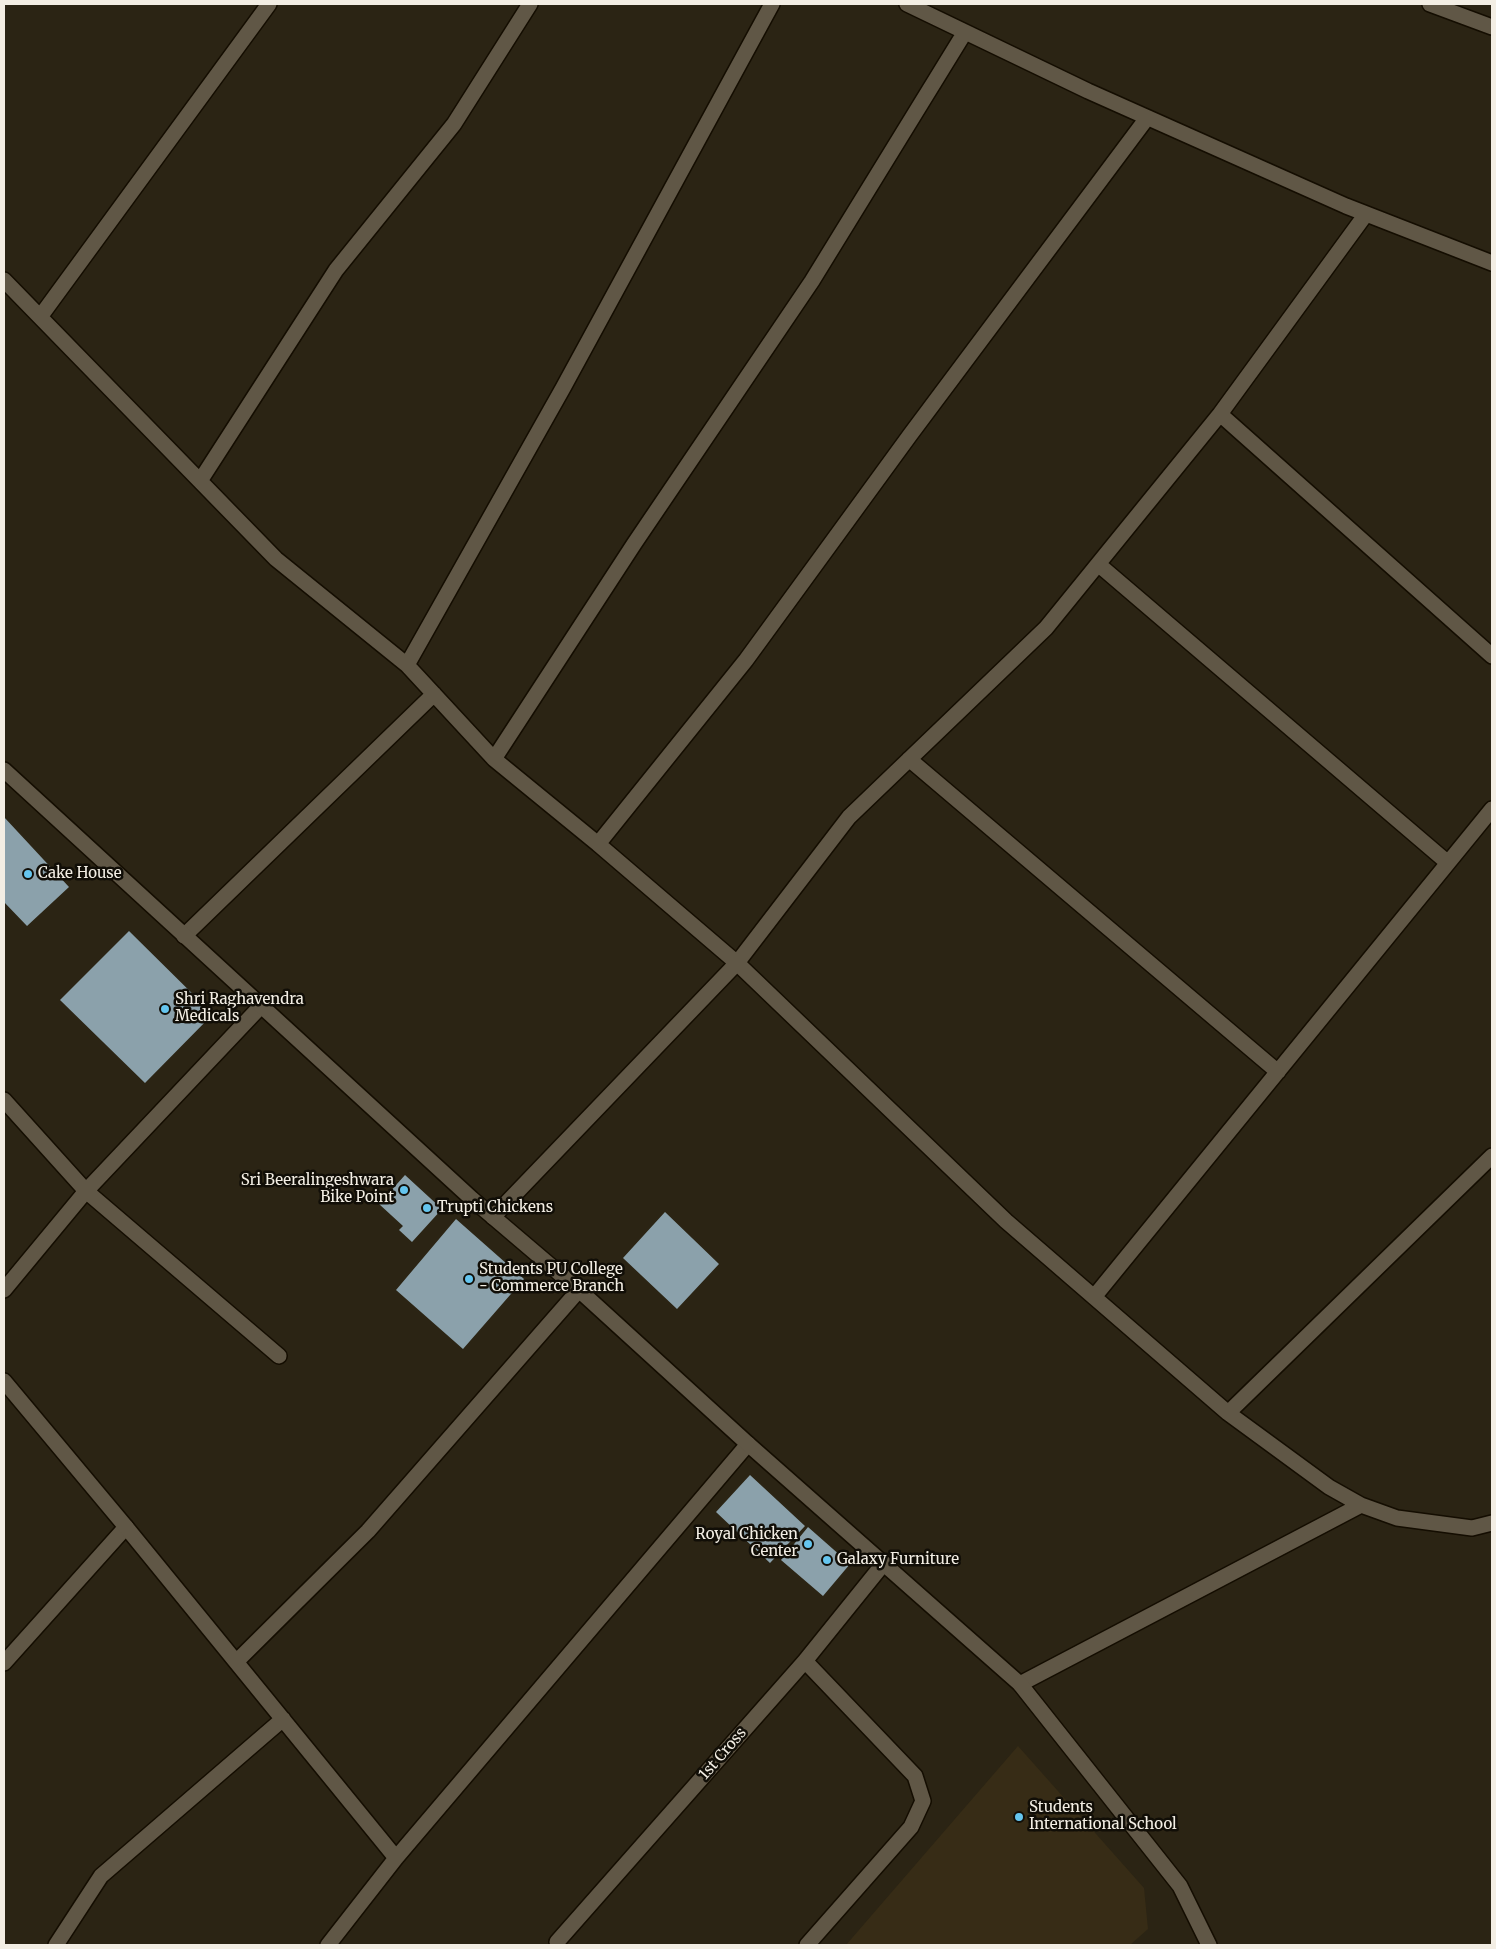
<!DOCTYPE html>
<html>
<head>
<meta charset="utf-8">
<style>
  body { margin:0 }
  #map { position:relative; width:1496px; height:1949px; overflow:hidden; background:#2b2414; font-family:Merriweather,serif }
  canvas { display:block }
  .frame { position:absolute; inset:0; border:5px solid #f3eee4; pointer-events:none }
</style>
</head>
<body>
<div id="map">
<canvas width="1496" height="1949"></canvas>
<div class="frame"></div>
</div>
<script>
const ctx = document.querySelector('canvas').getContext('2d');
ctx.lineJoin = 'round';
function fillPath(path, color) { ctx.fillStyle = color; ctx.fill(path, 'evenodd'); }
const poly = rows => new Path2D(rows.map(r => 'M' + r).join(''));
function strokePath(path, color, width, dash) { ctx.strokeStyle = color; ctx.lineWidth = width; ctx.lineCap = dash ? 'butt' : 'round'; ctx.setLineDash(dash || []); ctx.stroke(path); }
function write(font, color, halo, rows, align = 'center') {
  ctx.font = font + ' Merriweather,serif'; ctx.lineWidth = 5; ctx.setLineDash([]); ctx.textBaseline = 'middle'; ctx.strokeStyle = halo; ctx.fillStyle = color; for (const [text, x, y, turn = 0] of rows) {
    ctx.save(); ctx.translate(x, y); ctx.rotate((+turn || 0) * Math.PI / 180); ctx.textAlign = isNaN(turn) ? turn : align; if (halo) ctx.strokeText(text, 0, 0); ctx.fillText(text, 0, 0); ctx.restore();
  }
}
fillPath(poly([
  [1018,1746,1144,1888,1148,1929,1130,1945,846,1945]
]), '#372c16');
fillPath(poly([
  [4,817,69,887,27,926,4,902],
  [129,931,213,1014,145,1083,60,1000],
  [405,1175,442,1209,412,1242,399,1230,403,1226,379,1204],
  [665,1212,719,1264,677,1309,623,1258],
  [456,1219,524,1279,463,1349,396,1290],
  [750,1475,805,1526,770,1563,716,1512],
  [808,1527,850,1564,823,1596,781,1560]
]), '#8ba1ab');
const service = poly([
  [4,1663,126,1527]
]);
const minor = poly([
  [907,4,1088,91,1346,206,1492,263],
  [1430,4,1492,27],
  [4,280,276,559,407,665,563,388,772,4],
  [40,317,269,4],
  [1220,414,1492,656],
  [200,481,336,270,454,124,530,4],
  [1098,564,1448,863],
  [407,665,494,759,634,544,812,281,965,32],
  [494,759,598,844,746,660,910,435,1147,118],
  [909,759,1278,1072],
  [598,844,737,963,849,817,1046,628,1220,414,1366,214],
  [184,936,434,694],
  [4,1100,86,1191,279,1356],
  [493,1217,737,963,1006,1221,1228,1413,1492,1156],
  [4,1290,86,1191,261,1006],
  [1094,1297,1492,809],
  [4,1381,126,1527,396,1858],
  [1228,1413,1329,1487,1361,1505,1397,1518,1472,1528,1492,1523],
  [805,1661,915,1776,923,1801,911,1827,807,1945],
  [236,1662,368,1531,579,1290],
  [1020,1684,1361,1505],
  [557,1942,805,1661,884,1563],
  [56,1945,101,1876,283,1719],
  [328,1945,396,1858,748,1444]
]);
const tertiary = poly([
  [4,770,472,1199,579,1290,748,1444,1020,1684,1180,1886,1209,1945]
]);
strokePath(service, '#140d01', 18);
strokePath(minor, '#140d01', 18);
strokePath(tertiary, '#140d01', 18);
strokePath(service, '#605746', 15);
strokePath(minor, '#605746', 15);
strokePath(tertiary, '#605746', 15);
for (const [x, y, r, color] of [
  [28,874,5,"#65c5ee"],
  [165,1009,5,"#65c5ee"],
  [404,1190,5,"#65c5ee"],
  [427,1208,5,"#65c5ee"],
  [469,1279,5,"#65c5ee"],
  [808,1544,5,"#65c5ee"],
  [827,1560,5,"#65c5ee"],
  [1019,1817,5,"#65c5ee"]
]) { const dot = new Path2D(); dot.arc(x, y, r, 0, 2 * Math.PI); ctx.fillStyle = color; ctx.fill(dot); strokePath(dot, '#110e07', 2); }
write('15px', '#f3eee4', '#110e07', [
  ["Cake House",38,874],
  ["Shri Raghavendra",175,1000],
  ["Medicals",175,1017],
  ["Sri Beeralingeshwara",394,1181,"right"],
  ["Bike Point",394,1198,"right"],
  ["Trupti Chickens",437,1208],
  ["Students PU College",479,1270],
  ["- Commerce Branch",479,1287],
  ["Royal Chicken",798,1535,"right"],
  ["Center",798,1552,"right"],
  ["Galaxy Furniture",837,1560],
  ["Students",1029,1808],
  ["International School",1029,1825]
], 'left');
write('15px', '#f3eee4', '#110e07', [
  ["1st Cross",723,1754,-49]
]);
</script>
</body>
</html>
